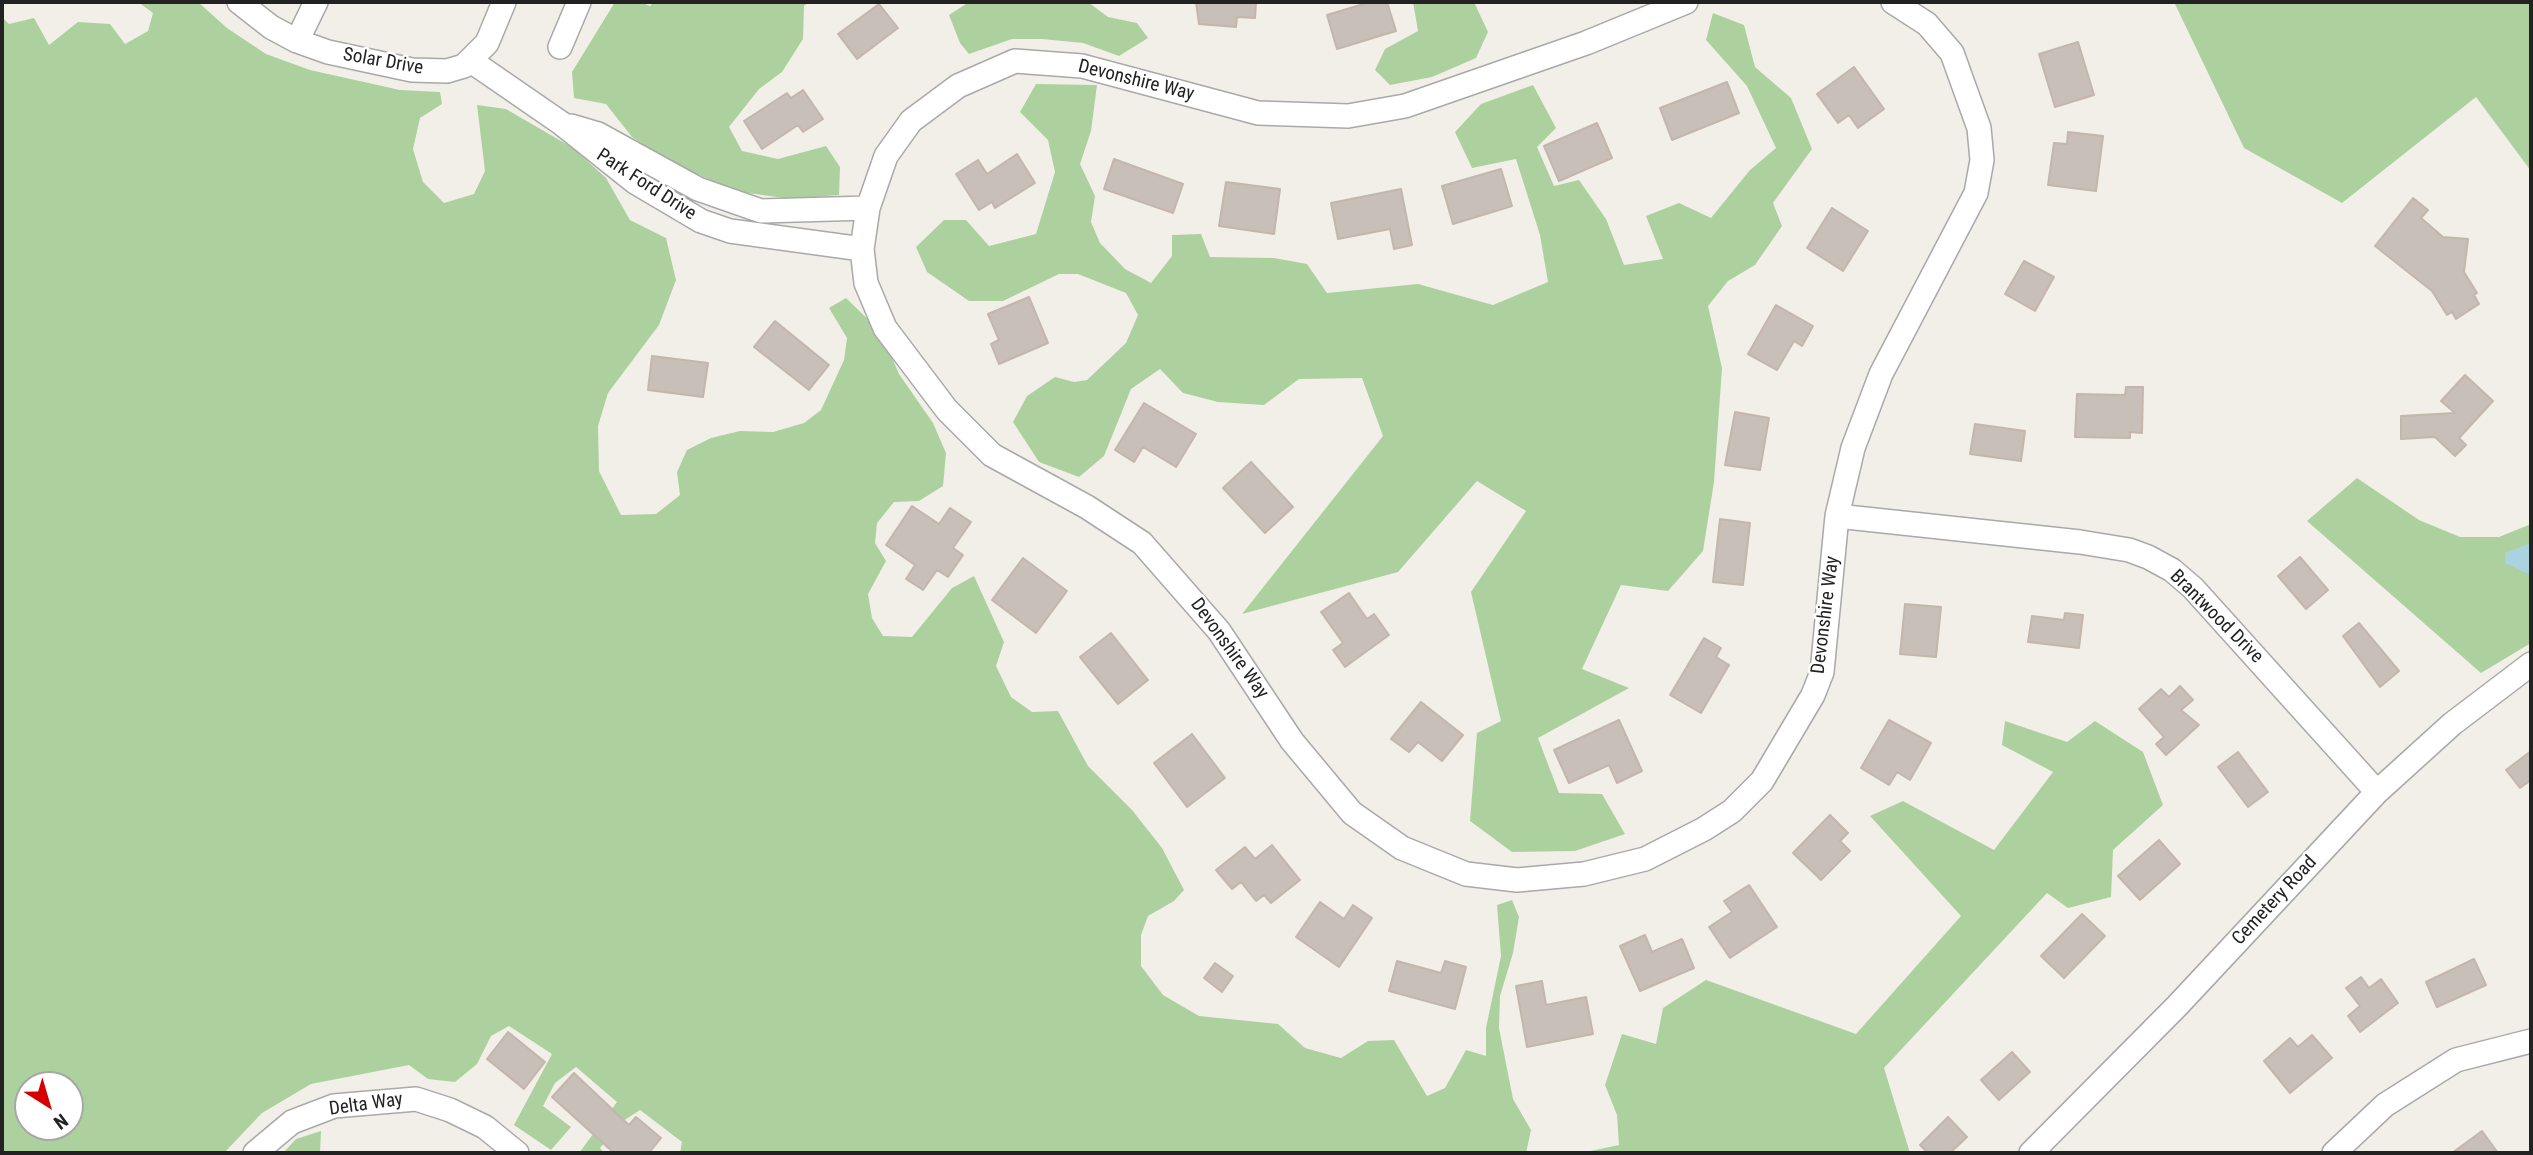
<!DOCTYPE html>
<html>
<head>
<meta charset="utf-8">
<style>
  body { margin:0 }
  #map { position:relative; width:2533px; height:1155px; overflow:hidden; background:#f2efe9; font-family:"Roboto Condensed",sans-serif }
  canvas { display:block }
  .frame { position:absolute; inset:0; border:4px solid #222; pointer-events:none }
  .north { position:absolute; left:14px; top:1071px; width:70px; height:70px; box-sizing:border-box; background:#fff; border:2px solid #a7a7a7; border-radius:50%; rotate:143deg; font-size:19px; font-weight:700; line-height:28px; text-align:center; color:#222 }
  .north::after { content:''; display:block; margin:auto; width:24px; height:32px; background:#d40000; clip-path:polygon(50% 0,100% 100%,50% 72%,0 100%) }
</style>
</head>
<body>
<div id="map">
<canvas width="2533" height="1155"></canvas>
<div class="frame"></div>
<div class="north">N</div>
</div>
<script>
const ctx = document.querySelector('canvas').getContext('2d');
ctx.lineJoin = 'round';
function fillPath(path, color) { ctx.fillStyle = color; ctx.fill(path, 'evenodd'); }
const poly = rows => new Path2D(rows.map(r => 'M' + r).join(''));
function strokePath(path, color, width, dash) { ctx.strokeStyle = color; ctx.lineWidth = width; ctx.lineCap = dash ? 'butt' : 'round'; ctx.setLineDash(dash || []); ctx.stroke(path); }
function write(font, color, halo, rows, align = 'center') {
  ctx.font = font + ' "Roboto Condensed",sans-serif'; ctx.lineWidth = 5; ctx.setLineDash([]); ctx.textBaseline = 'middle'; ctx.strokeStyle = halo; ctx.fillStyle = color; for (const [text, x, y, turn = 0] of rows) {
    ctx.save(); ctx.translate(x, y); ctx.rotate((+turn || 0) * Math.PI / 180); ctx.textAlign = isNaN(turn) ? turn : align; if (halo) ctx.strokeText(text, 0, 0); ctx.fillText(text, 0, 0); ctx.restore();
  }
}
fillPath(poly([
  [138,2,198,2,227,28,266,54,310,70,400,90,440,92,442,104,420,118,413,149,423,182,444,203,474,194,485,171,477,105,506,109,573,148,606,178,630,220,666,238,676,280,659,325,608,393,598,426,599,471,621,515,656,514,680,495,677,472,687,450,711,438,740,431,773,432,804,423,821,410,844,360,847,338,829,308,846,298,881,332,899,374,933,423,946,453,943,486,919,501,894,502,877,523,875,543,886,561,868,594,872,618,883,636,912,637,952,588,974,576,1004,642,996,666,1011,697,1032,712,1058,711,1088,766,1132,810,1162,848,1184,890,1174,901,1148,916,1141,935,1141,966,1163,995,1199,1016,1278,1024,1305,1048,1341,1058,1368,1041,1394,1040,1427,1096,1445,1088,1466,1050,1486,1056,1486,1028,1501,956,1497,905,1512,900,1519,917,1513,953,1500,996,1499,1028,1513,1099,1531,1130,1526,1153,680,1153,682,1142,640,1110,620,1123,600,1148,604,1153,579,1153,617,1102,576,1067,555,1083,543,1106,571,1127,551,1150,514,1125,552,1054,509,1026,491,1036,477,1064,455,1082,428,1079,409,1065,311,1084,262,1113,224,1153,2,1153,2,17,9,24,34,18,49,45,78,22,110,24,125,44,148,31,153,13],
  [28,1085,70,1085,70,1127,28,1127],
  [615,2,640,2,650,6,654,2,809,2,804,6,803,39,782,72,759,89,729,127,742,151,778,159,826,146,840,167,839,195,791,199,734,191,667,160,632,137,606,104,574,98,572,72],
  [1001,2,1088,2,1108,17,1137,23,1148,38,1119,56,1083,43,1042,39,1012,39,969,54,960,43,949,15,966,4],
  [1413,2,1474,2,1488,32,1476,58,1432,77,1390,85,1375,70,1385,49,1418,31],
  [2174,2,2531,2,2531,171,2476,97,2342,203,2244,148],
  [1713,13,1744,25,1755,67,1791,98,1812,149,1773,203,1782,226,1755,265,1728,281,1708,306,1722,368,1714,482,1703,551,1668,591,1621,585,1582,669,1629,688,1538,738,1559,793,1602,794,1625,834,1575,851,1512,852,1470,821,1477,733,1501,721,1471,592,1526,511,1477,481,1398,572,1242,614,1383,436,1362,378,1299,379,1264,405,1218,402,1183,393,1160,369,1131,389,1104,456,1079,477,1039,462,1013,422,1027,396,1055,377,1074,382,1087,380,1126,343,1138,315,1126,293,1078,274,1059,274,1003,301,969,301,927,272,916,247,944,220,966,220,989,246,1036,234,1055,172,1048,140,1020,112,1036,84,1097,85,1091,131,1080,164,1095,196,1091,222,1100,243,1125,269,1151,283,1172,256,1172,235,1201,234,1210,257,1274,258,1307,264,1327,293,1418,284,1493,305,1548,282,1540,235,1516,159,1472,168,1455,132,1481,104,1533,85,1556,128,1537,147,1554,186,1579,180,1606,219,1624,265,1663,259,1646,216,1679,203,1711,218,1750,170,1776,148,1747,86,1706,40],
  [2357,478,2419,520,2460,537,2499,537,2531,524,2531,643,2481,673,2307,521],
  [2005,721,2067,742,2095,721,2143,752,2163,805,2113,850,2111,897,2068,908,2047,893,1884,1068,1910,1153,1581,1153,1619,1145,1617,1115,1605,1085,1622,1034,1656,1044,1663,1008,1706,980,1856,1034,1961,916,1870,816,1903,801,1994,850,2053,772,2002,745],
  [321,1131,320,1153,283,1153,296,1139]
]), '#add19e');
fillPath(poly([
  [2531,543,2531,575,2505,563,2505,553]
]), '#aad3df');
const building = poly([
  [1196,2,1256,2,1255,18,1237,17,1236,27,1199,24,1196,2],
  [1370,2,1387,2,1396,31,1337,49,1327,15,1370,2],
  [879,4,898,28,857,59,838,34,879,4],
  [2078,42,2094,95,2055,107,2039,54,2078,42],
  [1854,67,1884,109,1858,128,1849,115,1838,123,1817,94,1854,67],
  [1727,82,1739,113,1672,140,1660,108,1727,82],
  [803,90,823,119,803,132,798,125,762,149,744,121,787,93,791,98,803,90],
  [1597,123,1612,158,1559,181,1544,146,1597,123],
  [2068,132,2103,136,2096,191,2048,185,2054,143,2067,144,2068,132],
  [1017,154,1035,183,995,208,992,202,979,210,956,174,978,160,987,174,1017,154],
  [1114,159,1183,184,1173,213,1104,189,1114,159],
  [1501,169,1512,206,1453,224,1442,186,1501,169],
  [1226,182,1280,189,1274,234,1219,226,1226,182],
  [1401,189,1412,245,1394,249,1390,229,1338,239,1331,203,1401,189],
  [2413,198,2428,210,2421,218,2443,237,2468,239,2464,272,2477,293,2474,295,2479,304,2456,319,2452,312,2447,315,2432,291,2375,246,2413,198],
  [1832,208,1868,231,1843,271,1807,248,1832,208],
  [2024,261,2054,277,2035,311,2005,294,2024,261],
  [1029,297,1048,343,999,364,991,344,999,340,988,314,1029,297],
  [1776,305,1813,326,1802,346,1794,341,1777,370,1748,354,1776,305],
  [775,321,829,365,809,390,754,347,775,321],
  [652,356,708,363,703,397,648,390,652,356],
  [2465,375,2493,401,2459,438,2466,445,2455,456,2435,437,2401,439,2401,416,2455,413,2441,401,2465,375],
  [2126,387,2143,387,2142,433,2130,432,2130,438,2075,437,2077,394,2125,395,2126,387],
  [1144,403,1196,434,1176,467,1143,447,1134,462,1115,450,1144,403],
  [1735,412,1769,418,1760,470,1725,465,1735,412],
  [1975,424,2025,431,2021,461,1970,454,1975,424],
  [1251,462,1293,507,1265,533,1223,488,1251,462],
  [912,506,939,524,950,508,971,522,953,548,963,555,948,577,937,570,923,590,906,579,915,565,886,545,912,506],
  [1720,519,1750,523,1743,585,1713,582,1720,519],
  [2300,557,2328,590,2306,609,2278,576,2300,557],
  [1023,558,1067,591,1036,633,992,600,1023,558],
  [1349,593,1367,619,1374,614,1389,635,1345,667,1333,650,1343,643,1321,612,1349,593],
  [1905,604,1941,607,1936,657,1900,654,1905,604],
  [2065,613,2083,615,2079,648,2028,642,2032,616,2064,620,2065,613],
  [2359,623,2399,671,2380,687,2343,636,2359,623],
  [1111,633,1148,680,1118,704,1080,657,1111,633],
  [1704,638,1721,648,1716,657,1729,665,1701,713,1670,695,1704,638],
  [2180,686,2193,700,2181,710,2199,725,2166,755,2156,744,2164,737,2139,709,2161,689,2169,697,2180,686],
  [1421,702,1463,735,1442,761,1418,742,1409,752,1391,739,1421,702],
  [1619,720,1642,771,1617,783,1609,765,1569,783,1554,750,1619,720],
  [1889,720,1931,743,1910,780,1897,772,1889,785,1861,768,1889,720],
  [1192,734,1225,778,1187,807,1154,763,1192,734],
  [2531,751,2531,780,2520,788,2506,770,2531,751],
  [2238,752,2268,792,2248,807,2218,767,2238,752],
  [1830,815,1848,833,1840,841,1850,851,1821,880,1793,853,1830,815],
  [2159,840,2180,864,2140,900,2118,876,2159,840],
  [1272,845,1300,880,1271,903,1264,895,1256,901,1241,882,1232,889,1216,870,1245,847,1255,859,1272,845],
  [1749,885,1777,927,1730,958,1709,927,1732,912,1724,901,1749,885],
  [1320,902,1344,919,1353,905,1372,918,1339,967,1296,937,1320,902],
  [2082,914,2105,936,2064,978,2041,956,2082,914],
  [1645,935,1652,952,1682,939,1694,968,1640,991,1620,946,1645,935],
  [2474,959,2486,985,2437,1007,2426,982,2474,959],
  [1397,961,1441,973,1445,961,1466,967,1455,1009,1389,991,1397,961],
  [1215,963,1233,976,1222,992,1204,978,1215,963],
  [2361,977,2369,988,2381,979,2398,1003,2360,1032,2348,1016,2360,1006,2346,988,2361,977],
  [1542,981,1546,1005,1586,997,1593,1034,1527,1047,1516,986,1542,981],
  [508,1032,545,1062,524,1089,487,1059,508,1032],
  [2312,1035,2332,1058,2290,1093,2264,1061,2290,1038,2298,1047,2312,1035],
  [2012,1052,2030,1072,1999,1100,1981,1080,2012,1052],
  [574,1073,629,1125,636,1117,661,1138,649,1153,614,1153,552,1097,574,1073],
  [1948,1117,1967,1137,1950,1153,1928,1153,1920,1145,1948,1117],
  [2482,1131,2498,1153,2452,1153,2482,1131]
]);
fillPath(building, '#c7bfb8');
strokePath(building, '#c4b6ab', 2);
const minor = poly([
  [239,2,271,27,297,41,328,52,412,70,447,71,464,66,487,43,504,2],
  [1686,2,1586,43,1405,106,1348,116,1258,113,1082,66,1015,61,958,86,911,121,886,156,868,208,862,249,866,283,885,328,947,410,992,455,1087,507,1142,543,1219,631,1292,741,1352,813,1402,848,1466,874,1517,880,1584,874,1645,859,1704,829,1732,811,1762,781,1813,695,1822,672,1837,516,1853,448,1881,374,1976,193,1982,160,1979,128,1952,53,1927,24,1893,2],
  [297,41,316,2],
  [560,47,579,2],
  [471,61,561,123,635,182,701,221,730,231,862,249],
  [571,126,598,134,698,189,761,211,868,208],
  [1837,516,2080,542,2129,550,2148,557,2172,570,2193,588,2377,792],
  [255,1153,292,1122,334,1106,416,1099,450,1110,485,1127,517,1153],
  [2031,1153,2177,1006,2377,792,2452,724,2531,664],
  [2334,1153,2385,1105,2456,1060,2531,1041]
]);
strokePath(minor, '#a9a9a9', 26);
strokePath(minor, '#fff', 23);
write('19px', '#222', '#fff', [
  ["Solar Drive",383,62,10],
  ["Devonshire Way",1136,81,14],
  ["Park Ford Drive",646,185,33],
  ["Devonshire Way",1826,615,-83],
  ["Brantwood Drive",2216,617,45],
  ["Devonshire Way",1229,649,54],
  ["Cemetery Road",2275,901,-47],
  ["Delta Way",366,1105,-8]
]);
</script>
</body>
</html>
